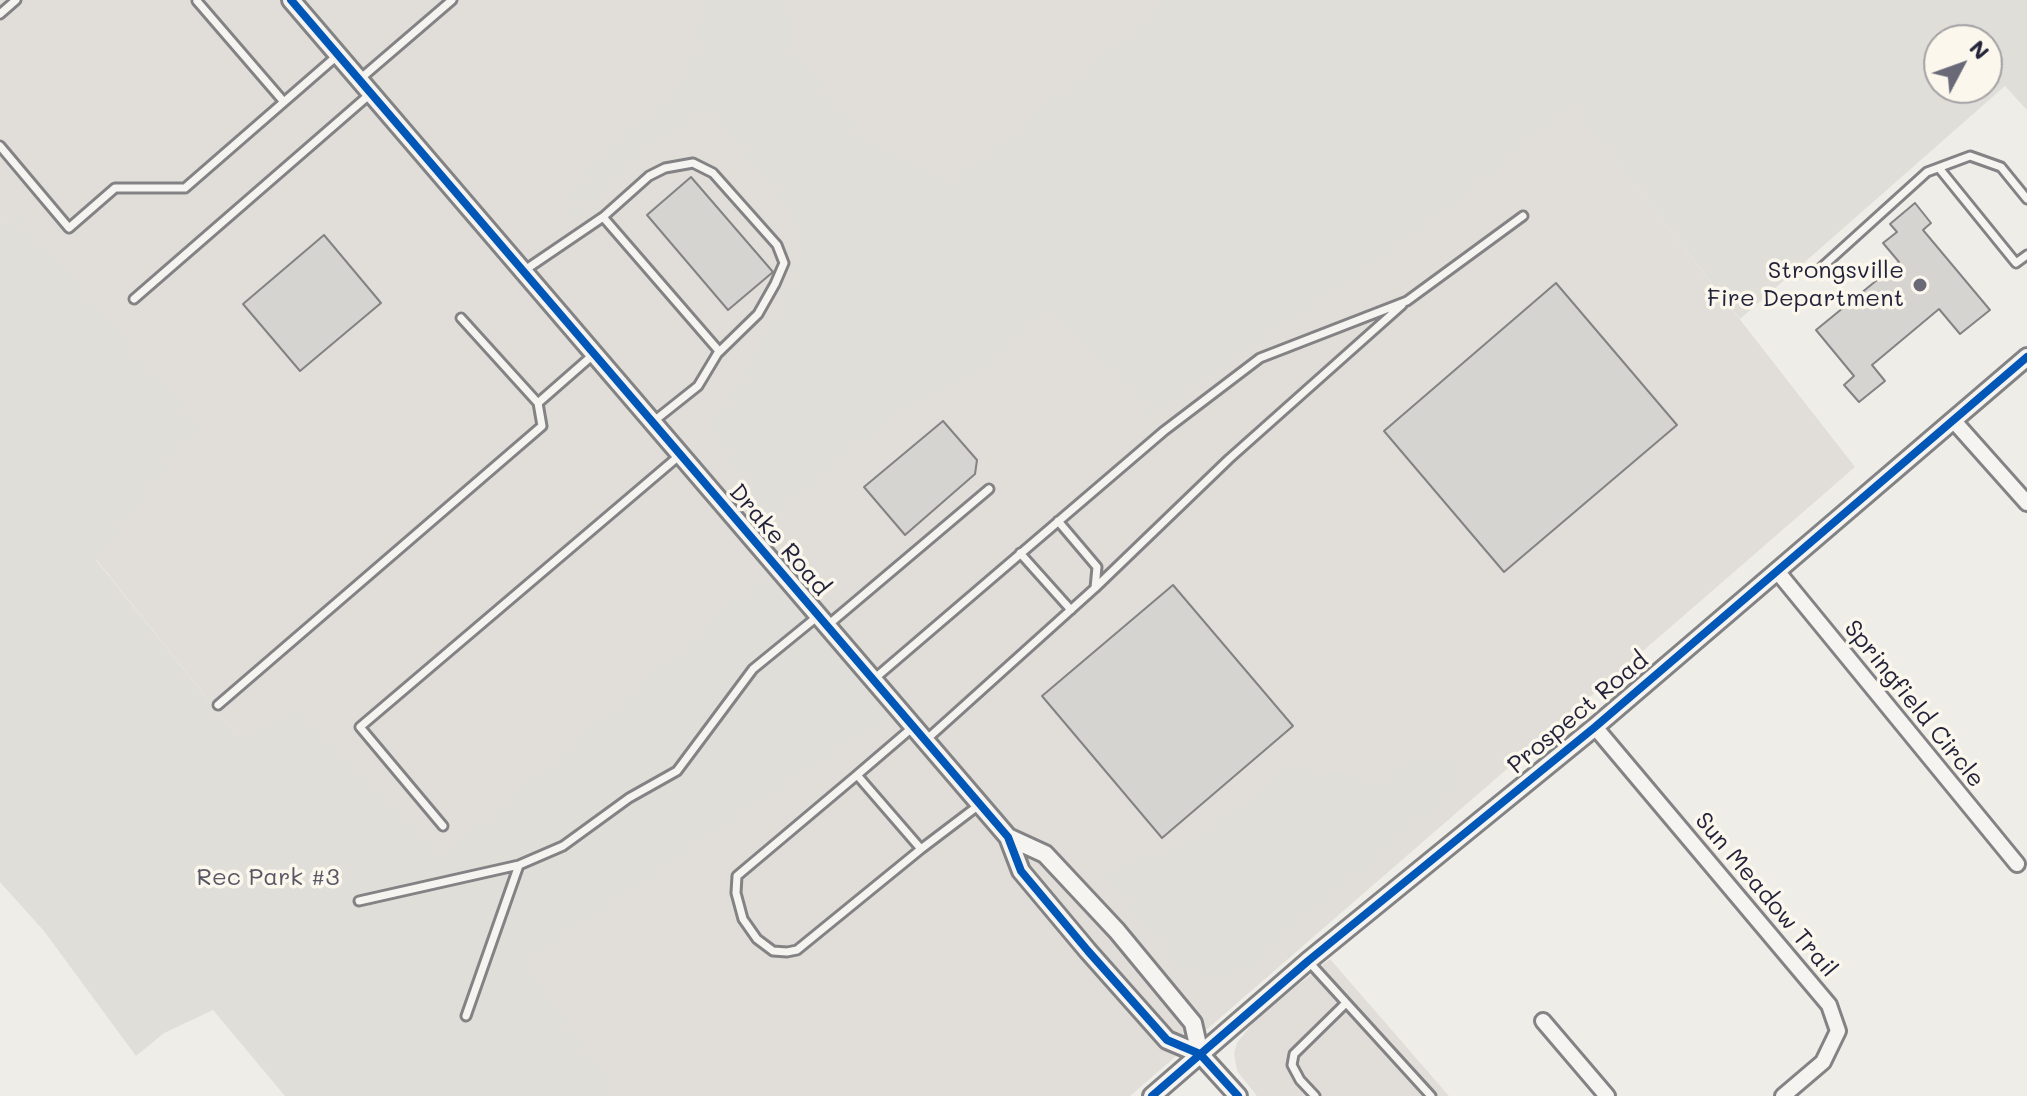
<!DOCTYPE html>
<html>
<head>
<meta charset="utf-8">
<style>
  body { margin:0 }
  #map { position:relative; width:2027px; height:1096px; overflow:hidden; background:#efede8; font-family:Mali,sans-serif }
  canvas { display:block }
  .north { position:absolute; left:1923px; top:24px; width:80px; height:80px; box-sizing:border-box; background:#fbf7ec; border:2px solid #a4a2a5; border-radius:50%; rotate:49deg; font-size:22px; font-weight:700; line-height:32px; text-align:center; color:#22223b }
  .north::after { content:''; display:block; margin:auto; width:28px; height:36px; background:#6a6978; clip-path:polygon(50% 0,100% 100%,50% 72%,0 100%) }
</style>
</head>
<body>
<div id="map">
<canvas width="2027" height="1096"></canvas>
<div class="north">N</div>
</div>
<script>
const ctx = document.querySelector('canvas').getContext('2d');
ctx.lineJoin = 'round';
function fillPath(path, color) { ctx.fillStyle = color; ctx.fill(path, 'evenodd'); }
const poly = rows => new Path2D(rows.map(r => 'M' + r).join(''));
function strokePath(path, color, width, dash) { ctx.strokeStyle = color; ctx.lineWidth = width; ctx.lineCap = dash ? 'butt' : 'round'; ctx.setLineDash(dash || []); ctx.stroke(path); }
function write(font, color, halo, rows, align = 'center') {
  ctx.font = font + ' Mali,sans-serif'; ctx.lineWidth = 7; ctx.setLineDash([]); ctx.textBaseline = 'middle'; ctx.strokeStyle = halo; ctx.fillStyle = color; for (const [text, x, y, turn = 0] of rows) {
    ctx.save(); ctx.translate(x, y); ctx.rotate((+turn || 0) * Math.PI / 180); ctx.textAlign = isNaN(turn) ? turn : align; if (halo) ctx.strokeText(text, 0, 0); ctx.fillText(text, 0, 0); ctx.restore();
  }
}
fillPath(poly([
  [0,0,1703,0,1574,107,1855,467,1130,1096,524,1096,96,559,14,211,0,223],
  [1330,959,1449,1096,1257,1096,1237,1071,1234,1053,1237,1043,1255,1020]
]), '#e1ded9');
fillPath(poly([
  [706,0,796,0,794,49,864,136,948,182,1027,120,1166,0,2027,0,2027,110,2005,86,1740,319,1573,107,1395,253,1152,418,1050,309,992,365,897,412,775,519,740,475,710,427,760,347,801,250,791,212,729,134,707,111,649,150,577,216,570,220,564,201,594,160,681,84],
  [1939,40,1987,40,1987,88,1939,88],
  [14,210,200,426,96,560,238,737,296,704,445,854,766,573,889,718,525,965,621,1096,285,1096,213,1010,164,1033,136,1056,44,931,0,882,0,223],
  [1422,751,1450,759,1462,774,1454,793,1239,977,1185,974,1102,874,1199,831,1257,796,1284,767,1338,771,1381,781]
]), '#e0ded9');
const building = poly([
  [691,177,773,272,728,310,647,215,691,177],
  [1915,203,1931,223,1923,230,1990,310,1960,334,1939,309,1872,365,1885,381,1859,402,1844,385,1854,376,1816,330,1899,262,1883,243,1897,232,1890,224,1915,203],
  [324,235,381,303,300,371,243,304,324,235],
  [1556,283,1677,425,1504,572,1384,431,1556,283],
  [943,421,977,460,975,474,905,535,864,487,943,421],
  [1173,585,1293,726,1162,838,1042,696,1173,585]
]);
fillPath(building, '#d6d4d1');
strokePath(building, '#838284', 2);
const service = poly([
  [197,1,284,102],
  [0,14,16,0],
  [360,79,452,0],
  [0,146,69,228,115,188,185,188,338,55],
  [1939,168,2016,263,2027,255],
  [603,217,649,176,665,168,693,163,713,173,777,245,784,263,775,284,758,314,718,353],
  [1822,267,1927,172,1970,156,2001,167,2027,199],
  [525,270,603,217,719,351,698,386,654,421],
  [134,299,369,95],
  [461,318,538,403],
  [1020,553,1071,610],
  [1095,588,1229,459,1402,305],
  [828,625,989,489],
  [874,679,1164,431,1260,358,1407,301,1523,216],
  [218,705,542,426,538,403,594,354],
  [913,727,857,775,921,849,979,805],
  [926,740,1095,588,1097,567,1058,521],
  [857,775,737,876,736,893,743,919,757,939,773,951,787,952,797,950,921,849],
  [443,826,360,727,680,455],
  [519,865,563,846,629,798,677,771,753,669,818,616],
  [359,901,519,865,466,1016],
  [1309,962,1431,1096],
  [1315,1096,1300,1080,1292,1065,1294,1054,1346,1003]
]);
const minor = poly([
  [1953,420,2027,503],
  [1777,571,2017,864],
  [1595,727,1829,1005,1838,1031,1823,1062,1783,1096],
  [1543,1021,1607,1096]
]);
const tertiary = poly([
  [291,0,1008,837,1021,871,1088,951,1167,1040,1200,1054,1238,1096],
  [1008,837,1045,854,1117,931,1193,1023,1200,1054],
  [1152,1096,1308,961,1595,727,2027,357]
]);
strokePath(service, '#838284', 13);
strokePath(minor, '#838284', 20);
strokePath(tertiary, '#838284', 22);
strokePath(service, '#f5f4f0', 7);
strokePath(minor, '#f5f4f0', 14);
strokePath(tertiary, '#f5f4f0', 16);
strokePath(poly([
  [291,0,1008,837,1021,871,1088,951,1167,1040,1200,1054,1238,1096],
  [1152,1096,1308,961,1595,727,2027,357]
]), '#0057b8', 8);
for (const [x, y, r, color] of [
  [1920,285,8,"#6a6978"]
]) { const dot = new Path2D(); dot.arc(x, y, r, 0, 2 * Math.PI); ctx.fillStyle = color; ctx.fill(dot); strokePath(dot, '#fbf7ec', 3); }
write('24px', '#22223b', '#fbf7ec', [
  ["Strongsville",1904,271],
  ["Fire Department",1904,299]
], 'right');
write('24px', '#22223b', '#fbf7ec', [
  ["Drake Road",779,540,49],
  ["Springfield Circle",1914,704,51],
  ["Prospect Road",1578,713,-40],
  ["Sun Meadow Trail",1766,895,50]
]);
write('24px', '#575766', '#fbf7ec', [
  ["Rec Park #3",268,878]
]);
</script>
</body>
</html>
